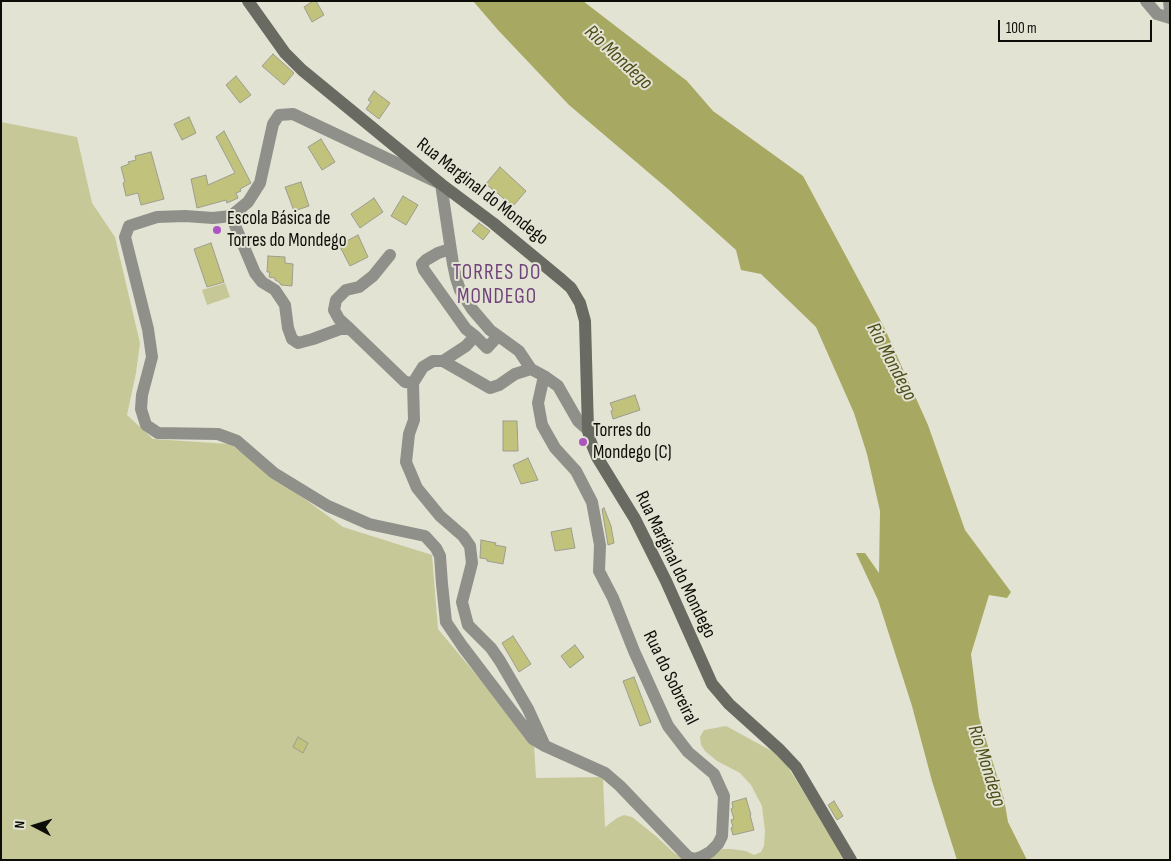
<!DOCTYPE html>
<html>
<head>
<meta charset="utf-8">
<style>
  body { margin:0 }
  #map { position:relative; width:1171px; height:861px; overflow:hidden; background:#e3e3d4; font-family:"Sofia Sans Condensed",sans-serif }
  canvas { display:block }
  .frame { position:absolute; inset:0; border:2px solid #0e0e09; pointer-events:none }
  .north { position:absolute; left:10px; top:801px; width:50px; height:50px; -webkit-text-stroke:4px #e3e3d4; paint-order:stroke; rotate:275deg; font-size:14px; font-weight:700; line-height:20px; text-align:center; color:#0e0e09 }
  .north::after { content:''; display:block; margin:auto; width:18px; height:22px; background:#0e0e09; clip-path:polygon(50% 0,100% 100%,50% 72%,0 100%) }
  .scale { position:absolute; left:998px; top:20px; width:154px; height:22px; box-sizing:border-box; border:2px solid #0e0e09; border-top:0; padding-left:6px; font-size:15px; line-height:18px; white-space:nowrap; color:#0e0e09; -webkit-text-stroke:4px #e3e3d4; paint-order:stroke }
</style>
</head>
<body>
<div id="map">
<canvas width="1171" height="861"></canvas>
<div class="frame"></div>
<div class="north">N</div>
<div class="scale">100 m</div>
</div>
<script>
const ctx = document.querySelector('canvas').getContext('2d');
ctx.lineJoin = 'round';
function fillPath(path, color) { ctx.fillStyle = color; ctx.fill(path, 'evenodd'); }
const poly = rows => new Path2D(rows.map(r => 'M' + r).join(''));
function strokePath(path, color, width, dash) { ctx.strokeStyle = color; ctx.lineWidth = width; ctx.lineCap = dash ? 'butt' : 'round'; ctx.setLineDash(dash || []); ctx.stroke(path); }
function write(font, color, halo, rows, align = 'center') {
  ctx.font = font + ' "Sofia Sans Condensed",sans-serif'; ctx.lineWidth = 4; ctx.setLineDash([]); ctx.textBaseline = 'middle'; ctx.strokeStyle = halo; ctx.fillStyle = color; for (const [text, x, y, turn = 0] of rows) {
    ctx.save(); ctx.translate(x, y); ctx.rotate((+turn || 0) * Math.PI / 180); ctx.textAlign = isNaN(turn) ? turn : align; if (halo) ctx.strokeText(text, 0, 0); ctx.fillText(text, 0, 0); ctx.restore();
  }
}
fillPath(poly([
  [1,122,77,137,92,203,115,237,140,343,136,373,127,415,153,439,230,444,343,527,432,555,438,629,534,744,536,778,603,777,605,827,617,818,624,815,632,817,657,837,674,853,686,860,1,860],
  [225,283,230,297,207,305,202,290],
  [726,726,781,756,846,860,702,860,716,852,723,849,731,849,746,851,754,855,761,852,764,846,765,831,762,806,751,785,740,773,717,761,705,751,701,745,700,737,704,730]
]), '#c7c898');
fillPath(poly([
  [473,1,583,1,687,81,713,111,803,176,884,327,928,425,965,530,1011,592,1007,598,989,595,971,654,979,717,1004,799,1008,822,1027,860,957,860,932,781,912,706,878,600,856,553,865,553,879,573,880,511,867,454,854,413,816,327,761,274,741,270,736,250,668,189,569,105,498,30]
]), '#a7a862');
const building = poly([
  [313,1,316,1,324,15,312,22,304,7,313,1],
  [273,54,294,73,284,85,262,66,273,54],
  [236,76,251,95,240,103,226,85,236,76],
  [374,91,390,103,379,119,366,109,371,102,368,100,374,91],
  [189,117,196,133,182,140,174,124,189,117],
  [224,131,251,183,240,189,241,191,236,193,238,198,227,203,226,200,197,208,191,179,206,175,208,185,235,173,216,137,224,131],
  [321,139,335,162,322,170,308,147,321,139],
  [151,152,164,199,141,205,138,193,126,196,123,183,125,182,121,167,129,164,128,162,136,160,135,156,151,152],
  [500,167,526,191,513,206,486,184,500,167],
  [301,182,309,206,294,211,285,187,301,182],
  [403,196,418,205,406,225,391,216,403,196],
  [374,198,383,212,360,228,351,214,374,198],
  [479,223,490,231,483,240,472,231,479,223],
  [358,235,368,257,350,266,339,245,358,235],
  [211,243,224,282,207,287,194,249,211,243],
  [268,256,285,257,285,263,293,264,292,286,281,285,279,282,275,280,275,278,269,277,270,272,267,272,268,256],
  [635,395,640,410,613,419,611,411,613,410,610,403,635,395],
  [503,421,517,421,518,451,503,451,503,421],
  [528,458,538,480,521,484,513,465,528,458],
  [604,508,611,526,614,543,608,545,602,509,604,508],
  [571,528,575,548,555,551,551,532,571,528],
  [481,540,496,543,495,545,506,547,503,564,487,561,487,559,480,558,481,540],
  [513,636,531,664,519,672,502,643,513,636],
  [575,645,584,657,570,668,561,656,575,645],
  [634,677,651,722,640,726,623,681,634,677],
  [298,737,308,743,303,753,293,747,298,737],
  [746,798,751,815,750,815,754,830,733,835,731,828,733,827,731,820,734,819,731,809,733,808,732,802,746,798],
  [834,801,843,816,837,820,828,805,834,801]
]);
fillPath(building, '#c1c27c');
strokePath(building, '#9c9d8f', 1);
strokePath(poly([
  [1146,1,1157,14,1170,18],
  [1169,1,1170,11],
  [231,216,255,273,262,282,275,290,285,305,288,328,292,339,298,343,313,339,340,329,350,329,405,382,413,383],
  [450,249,438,253,426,260,422,264,424,270,466,329,475,336,487,348,498,336],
  [350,329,339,319,334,310,336,300,346,290,359,287,373,276,390,255],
  [475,336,466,346,443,361,433,361,423,367,413,383,414,420,409,434,406,462,417,488,440,516,463,536,470,546,472,563,462,602,468,625,491,648,500,661,528,709,545,746],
  [443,361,490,388,499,385,515,374,531,369,544,376,558,386,578,421,588,430],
  [531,369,519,351,490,330,472,309,460,290,456,278,453,264,441,184,293,114,279,115,273,124,260,183,248,202,231,216,213,218,185,216,157,217,129,226,125,237,148,329,152,357,142,395,141,409,146,425,158,433,218,434,237,441,274,473,328,506,369,524,425,536,436,548,440,556,442,584,446,622,463,647,533,739,545,746,605,773,620,786,688,857,695,859,701,857,710,852,718,844,722,836,724,796,714,774,688,752,668,726,634,651,613,598,599,571,600,545,592,502,576,471,555,448,542,425,538,403,544,376]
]), '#90908a', 12);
strokePath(poly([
  [248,1,285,53,302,70,441,184,493,223,562,280,571,288,580,303,585,321,588,430,590,440,597,457,635,519,666,581,712,684,729,704,780,750,796,767,851,860]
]), '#696a61', 12);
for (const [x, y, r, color] of [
  [217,230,5,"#ab54c2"],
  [583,442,5,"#ab54c2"]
]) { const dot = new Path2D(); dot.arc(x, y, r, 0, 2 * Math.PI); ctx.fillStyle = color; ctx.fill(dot); strokePath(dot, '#e3e3d4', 2); }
write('19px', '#0e0e09', '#e3e3d4', [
  ["Rua Marginal do Mondego",482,192,38],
  ["Rua Marginal do Mondego",675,565,64],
  ["Rua do Sobreiral",670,678,64]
]);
write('19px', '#0e0e09', '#e3e3d4', [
  ["Escola Básica de",227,219],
  ["Torres do Mondego",227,241],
  ["Torres do",593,431],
  ["Mondego (C)",593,453]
], 'left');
write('italic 20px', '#4e4e19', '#e3e3d4', [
  ["Rio Mondego",618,58,43],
  ["Rio Mondego",891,362,62],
  ["Rio Mondego",986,766,72]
]);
ctx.letterSpacing = '1px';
write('21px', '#6f437a', '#e3e3d4', [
  ["TORRES DO",497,274],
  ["MONDEGO",497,298]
]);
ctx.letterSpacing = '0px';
</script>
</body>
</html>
